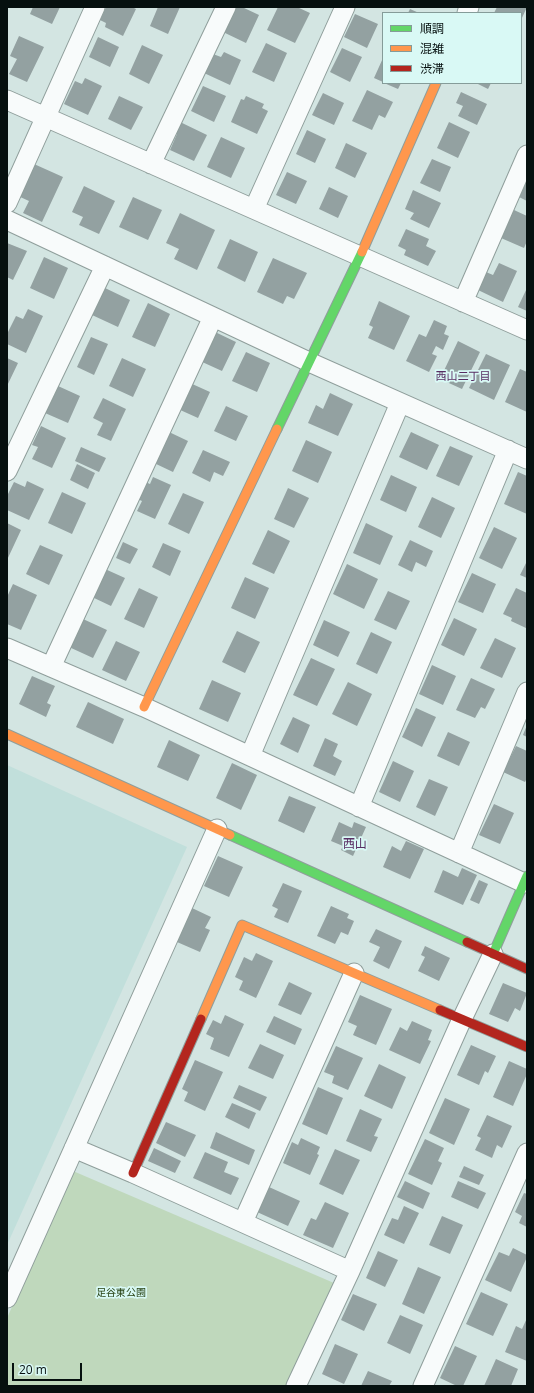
<!DOCTYPE html>
<html>
<head>
<meta charset="utf-8">
<style>
  body { margin:0 }
  #map { position:relative; width:534px; height:1393px; overflow:hidden; background:#d3e5e2; font-family:"Open Sans","Noto Sans JP",sans-serif }
  canvas { display:block }
  .frame { position:absolute; inset:0; border:8px solid #06100f; pointer-events:none }
  .legend { position:absolute; left:382px; top:12px; width:140px; height:72px; box-sizing:border-box; background:#d9f9f5; border:1px solid #859c99; margin:0; padding:5px 7px; list-style:none; font-size:12px; color:#06100f }
  .legend li { display:flex; align-items:center; gap:8px; height:20px }
  .legend b { width:20px; border:1px solid #859c99 }
  .scale { position:absolute; left:12px; top:1363px; width:70px; height:18px; box-sizing:border-box; border:2px solid #06100f; border-top:0; padding-left:5px; font-size:12px; line-height:14px; white-space:nowrap; color:#06100f; -webkit-text-stroke:3px #d9f9f5; paint-order:stroke }
</style>
</head>
<body>
<div id="map">
<canvas width="534" height="1393"></canvas>
<div class="frame"></div>
<ul class="legend">
<li><b style="height:5px;background:#63d668"></b>順調</li>
<li><b style="height:5px;background:#ff974d"></b>混雑</li>
<li><b style="height:5px;background:#b3261e"></b>渋滞</li>
</ul>
<div class="scale">20 m</div>
</div>
<script>
const ctx = document.querySelector('canvas').getContext('2d');
ctx.lineJoin = 'round';
function fillPath(path, color) { ctx.fillStyle = color; ctx.fill(path, 'evenodd'); }
const poly = rows => new Path2D(rows.map(r => 'M' + r).join(''));
function strokePath(path, color, width, dash) { ctx.strokeStyle = color; ctx.lineWidth = width; ctx.lineCap = dash ? 'butt' : 'round'; ctx.setLineDash(dash || []); ctx.stroke(path); }
function write(font, color, halo, rows, align = 'center') {
  ctx.font = font + ' "Open Sans","Noto Sans JP",sans-serif'; ctx.lineWidth = 3.5; ctx.setLineDash([]); ctx.textBaseline = 'middle'; ctx.strokeStyle = halo; ctx.fillStyle = color; for (const [text, x, y, turn = 0] of rows) {
    ctx.save(); ctx.translate(x, y); ctx.rotate((+turn || 0) * Math.PI / 180); ctx.textAlign = isNaN(turn) ? turn : align; if (halo) ctx.strokeText(text, 0, 0); ctx.fillText(text, 0, 0); ctx.restore();
  }
}
fillPath(poly([
  [7,765,187,847,7,1245]
]), '#c1dfdb');
fillPath(poly([
  [73,1171,334,1283,286,1386,7,1386,7,1318]
]), '#bfd8bc');
fillPath(poly([
  [33,7,60,7,52,24,30,14],
  [106,7,132,7,136,9,123,36,105,27,106,23,100,20],
  [158,7,180,7,168,34,150,26],
  [235,7,242,7,259,15,246,43,223,32],
  [278,7,297,7,310,13,295,43,267,30],
  [497,7,527,7,521,20,521,13,494,13],
  [410,9,419,13,408,13],
  [355,14,378,24,367,48,344,37],
  [19,36,44,47,27,82,9,74,17,59,10,56],
  [98,37,119,47,110,67,89,57],
  [266,43,287,53,274,82,252,72],
  [142,45,163,55,149,84,129,74],
  [342,48,362,57,350,82,330,72],
  [224,52,241,60,230,85,204,73,213,54,221,57],
  [383,58,383,82,374,78],
  [85,78,102,86,88,115,64,104,75,81,82,84],
  [384,83,401,83,398,89],
  [476,83,491,83,488,89],
  [203,86,226,96,214,122,191,111],
  [367,90,393,102,385,118,379,115,372,130,352,121],
  [461,92,487,104,477,125,458,116,463,106,456,103],
  [323,93,344,103,334,125,312,115],
  [119,96,143,107,131,130,108,119],
  [246,96,264,104,262,108,268,111,257,134,231,122,241,99,244,100],
  [178,121,207,135,194,161,170,150,177,134,173,133],
  [449,122,470,132,458,158,437,148],
  [307,130,326,139,315,163,296,154],
  [221,137,245,148,231,178,207,167],
  [346,143,367,153,355,178,335,168],
  [432,159,451,167,440,192,420,183],
  [34,164,63,177,42,222,23,213,29,201,18,196],
  [287,172,307,181,296,204,276,195],
  [527,180,527,201,519,197],
  [84,186,115,201,99,234,79,225,83,217,72,212],
  [329,187,348,196,338,218,319,209],
  [413,190,441,203,429,228,410,219,414,213,405,209],
  [133,197,162,210,148,240,119,227],
  [514,210,527,216,527,241,524,248,501,238],
  [180,213,215,230,197,270,174,259,179,249,166,243],
  [406,229,429,239,426,246,436,251,428,266,404,255,406,250,398,246],
  [230,239,258,252,245,282,217,268],
  [7,243,27,251,13,280,7,277],
  [44,257,68,268,54,299,30,288],
  [273,258,307,273,294,299,287,296,283,304,257,292],
  [499,263,517,271,503,302,478,290,486,272,493,275],
  [105,288,130,300,118,327,92,315],
  [527,288,527,311,518,307],
  [379,301,410,316,394,350,368,338,373,327,369,325],
  [148,303,170,314,155,347,132,337],
  [28,309,43,316,26,353,7,344,7,334,16,316,23,319],
  [434,320,447,326,444,334,449,336,443,350,436,346,432,354,437,356,429,372,406,361,419,334,426,337],
  [213,331,236,342,222,371,200,361],
  [91,337,108,344,94,375,77,367],
  [458,341,480,352,462,389,440,379],
  [246,352,270,363,257,392,232,381],
  [486,354,510,365,494,400,469,388],
  [7,358,18,363,7,386],
  [122,358,146,369,133,397,109,386],
  [520,369,527,372,527,412,505,402],
  [190,383,210,392,198,418,178,409],
  [58,386,80,396,68,423,45,413],
  [330,393,353,404,338,436,308,423,316,405,323,409],
  [103,398,126,409,111,441,97,435,103,423,93,418],
  [226,406,248,416,236,441,214,431],
  [41,426,66,438,52,468,32,459,38,447,32,445],
  [169,432,188,441,173,472,154,463],
  [411,432,439,445,427,470,399,457],
  [306,440,332,452,318,483,292,471],
  [450,446,473,456,459,486,436,476],
  [81,447,106,458,99,472,75,461],
  [203,450,230,462,223,476,214,472,210,482,192,473],
  [77,464,95,473,88,489,70,480],
  [518,472,527,476,527,514,504,504],
  [391,475,417,487,406,512,380,500],
  [153,477,171,485,155,519,137,511,142,501,135,498,143,481,150,484],
  [27,481,44,489,29,520,7,510,7,496,14,482,25,487],
  [288,488,309,498,294,528,274,519],
  [62,492,86,503,72,534,48,523],
  [183,493,204,502,189,534,168,524],
  [432,497,455,508,441,538,418,527],
  [7,523,21,530,7,560],
  [366,523,393,536,380,565,353,553],
  [494,527,517,538,502,569,479,558],
  [268,530,290,541,274,574,252,564],
  [410,540,433,551,426,567,416,562,412,572,398,565],
  [123,542,138,549,130,564,116,558],
  [163,543,181,551,170,576,152,567],
  [40,545,63,555,49,585,26,574],
  [527,561,527,578,520,575],
  [347,564,378,579,364,609,333,594],
  [105,569,125,578,111,606,92,597],
  [472,573,496,584,483,613,458,602],
  [245,577,269,588,255,619,231,608],
  [13,584,37,595,21,630,7,624,7,597],
  [139,588,158,597,144,628,124,619],
  [516,588,527,593,526,628,511,621,512,618,503,614],
  [388,591,410,601,396,630,374,620],
  [454,618,477,629,464,656,441,645],
  [83,619,107,630,93,658,69,647],
  [324,620,350,632,338,657,313,645],
  [237,631,260,642,245,673,222,662],
  [371,632,392,642,377,674,356,664],
  [495,638,516,648,502,678,480,668],
  [116,641,140,652,126,681,102,670],
  [311,658,335,669,317,706,293,695],
  [432,665,456,676,443,705,419,694],
  [32,676,55,686,47,703,51,705,46,717,19,704],
  [471,678,495,689,485,709,481,707,475,718,456,710],
  [212,680,241,693,228,722,199,709],
  [348,682,372,694,357,726,332,714],
  [88,702,124,719,113,744,76,727],
  [416,708,436,717,422,747,402,737],
  [293,717,310,725,298,753,280,744],
  [527,725,527,737,523,735],
  [448,732,470,742,459,766,437,756],
  [325,738,338,744,333,756,342,761,335,776,313,766],
  [169,740,200,755,188,781,157,767],
  [516,746,527,751,527,778,525,782,503,772],
  [393,761,414,771,400,802,379,792],
  [232,763,257,775,241,810,216,798],
  [429,779,448,787,435,816,416,807],
  [289,796,316,807,304,833,278,821],
  [494,804,514,813,500,844,479,835],
  [339,822,352,828,354,822,366,827,353,856,341,850,343,846,331,841],
  [406,841,424,849,410,879,383,867,392,846,401,851],
  [218,856,243,867,229,897,204,886],
  [462,868,477,875,463,905,434,892,443,870,458,877],
  [479,880,488,884,479,904,470,900],
  [283,883,302,891,288,923,274,917,278,909,272,906],
  [331,906,349,914,347,918,354,921,348,935,341,932,335,944,317,936],
  [192,908,211,917,205,928,210,930,200,952,177,942],
  [376,929,402,941,389,969,373,961,380,947,369,942],
  [425,946,450,958,439,981,418,971,425,957,421,955],
  [256,953,273,961,256,998,239,990,243,981,235,977,244,957,252,961],
  [289,982,312,993,301,1015,278,1005],
  [503,983,527,993,520,1011,515,1008,508,1022,489,1014],
  [360,995,392,1009,376,1045,353,1035,357,1026,348,1022],
  [225,1015,244,1024,229,1057,210,1049,214,1038,206,1034,213,1020,221,1024],
  [274,1016,302,1029,295,1045,266,1032],
  [412,1021,432,1030,428,1040,431,1041,420,1064,389,1050,400,1027,407,1031],
  [260,1044,284,1055,273,1079,248,1068],
  [471,1045,496,1056,488,1073,485,1071,479,1085,457,1075],
  [336,1046,363,1058,348,1090,332,1083,334,1076,324,1072],
  [195,1060,223,1072,205,1111,184,1101,188,1092,182,1089],
  [509,1061,527,1069,527,1074,513,1106,493,1097],
  [379,1064,406,1077,392,1109,364,1096],
  [239,1085,267,1097,260,1111,233,1098],
  [318,1087,343,1098,327,1135,302,1124],
  [445,1098,470,1109,454,1145,429,1133],
  [232,1103,256,1113,249,1129,225,1117],
  [360,1109,382,1119,374,1136,378,1137,371,1152,346,1141],
  [487,1115,512,1126,502,1148,497,1145,492,1158,475,1150,481,1138,477,1136],
  [166,1122,196,1135,185,1157,156,1143],
  [216,1132,255,1150,249,1165,210,1148],
  [301,1138,320,1147,317,1154,319,1155,310,1175,283,1163,292,1142,298,1145],
  [425,1139,444,1148,438,1161,442,1163,432,1185,408,1174],
  [154,1148,181,1161,175,1173,148,1161],
  [335,1149,360,1160,343,1195,319,1184],
  [205,1152,228,1162,224,1172,239,1178,231,1195,193,1178],
  [464,1166,484,1175,479,1185,459,1177],
  [405,1181,430,1193,423,1209,397,1197],
  [458,1181,486,1193,478,1209,451,1197],
  [269,1187,300,1201,288,1226,257,1212],
  [524,1193,527,1194,527,1227,519,1223,522,1216,515,1212],
  [325,1202,349,1213,333,1248,303,1235,311,1218,316,1220],
  [404,1206,419,1213,404,1244,384,1235,392,1218,398,1220],
  [442,1216,463,1225,450,1254,429,1245],
  [513,1248,527,1255,527,1257,511,1292,485,1280,499,1252,509,1256],
  [378,1251,398,1260,385,1287,366,1278],
  [418,1267,441,1277,424,1314,402,1304],
  [481,1292,508,1304,493,1336,466,1324],
  [353,1294,377,1304,364,1331,341,1320],
  [400,1315,423,1325,410,1354,387,1343],
  [527,1318,527,1361,505,1352,516,1326,522,1329],
  [335,1344,358,1354,344,1384,322,1374],
  [455,1346,477,1356,463,1386,457,1386,440,1378],
  [496,1359,518,1369,511,1386,484,1386],
  [368,1371,392,1381,389,1386,361,1386]
]), '#93a1a1');
const street = poly([
  [467,13,469,7],
  [7,100,527,330],
  [151,164,226,7],
  [7,203,95,7],
  [254,209,345,7],
  [7,220,309,362,527,459],
  [463,302,527,155],
  [7,471,105,266],
  [7,648,144,707,524,883],
  [51,667,213,317],
  [250,756,400,403],
  [359,807,508,450],
  [459,853,527,692],
  [74,1148,133,1173,350,1271],
  [243,1222,354,973],
  [7,1298,217,829],
  [296,1386,350,1271,462,1019,493,954],
  [423,1386,527,1153]
]);
const fast = poly([
  [277,429,362,252],
  [230,835,467,942],
  [493,954,527,876]
]);
const slow = poly([
  [362,252,436,83],
  [144,707,277,429],
  [7,734,230,835],
  [201,1019,242,925,440,1010]
]);
const jam = poly([
  [467,942,527,969],
  [440,1010,527,1047],
  [133,1173,201,1019]
]);
strokePath(street, '#8f9e9b', 21);
strokePath(fast, '#8f9e9b', 11);
strokePath(slow, '#8f9e9b', 11);
strokePath(jam, '#8f9e9b', 11);
strokePath(street, '#f8fbfb', 19);
strokePath(fast, '#63d668', 9);
strokePath(slow, '#ff974d', 9);
strokePath(jam, '#b3261e', 9);
write('10px', '#243f0f', '#d9f9f5', [
  ["足谷東公園",121,1293]
]);
write('11px', '#582e63', '#d9f9f5', [
  ["西山二丁目",463,377]
]);
write('12px', '#582e63', '#d9f9f5', [
  ["西山",355,845]
]);
</script>
</body>
</html>
